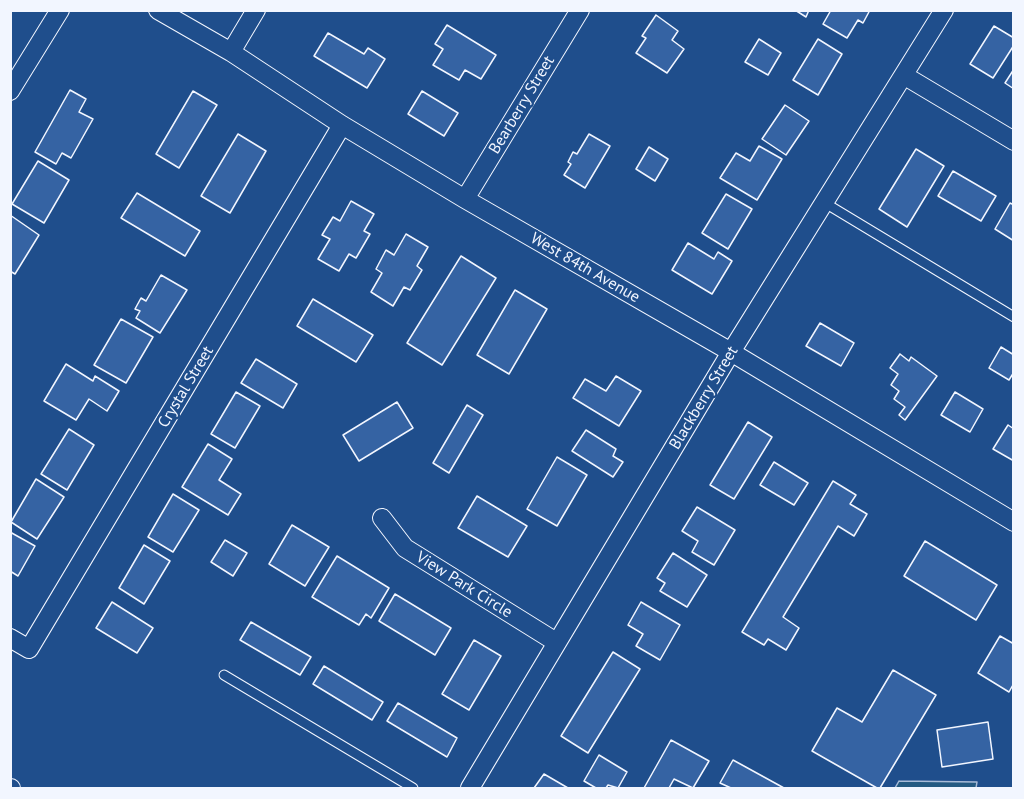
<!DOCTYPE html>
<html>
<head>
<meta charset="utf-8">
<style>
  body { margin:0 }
  #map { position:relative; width:1024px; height:799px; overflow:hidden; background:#1f4e8c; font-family:"PT Sans",sans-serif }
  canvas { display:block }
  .frame { position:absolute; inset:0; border:12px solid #f2f6ff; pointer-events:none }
</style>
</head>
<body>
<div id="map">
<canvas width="1024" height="799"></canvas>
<div class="frame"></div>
</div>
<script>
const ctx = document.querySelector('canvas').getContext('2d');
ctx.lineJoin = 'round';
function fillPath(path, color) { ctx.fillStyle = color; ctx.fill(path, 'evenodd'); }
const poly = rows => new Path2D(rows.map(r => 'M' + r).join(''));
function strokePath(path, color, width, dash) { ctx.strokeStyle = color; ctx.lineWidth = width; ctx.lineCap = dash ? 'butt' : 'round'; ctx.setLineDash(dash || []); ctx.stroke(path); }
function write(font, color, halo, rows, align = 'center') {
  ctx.font = font + ' "PT Sans",sans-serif'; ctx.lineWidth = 4.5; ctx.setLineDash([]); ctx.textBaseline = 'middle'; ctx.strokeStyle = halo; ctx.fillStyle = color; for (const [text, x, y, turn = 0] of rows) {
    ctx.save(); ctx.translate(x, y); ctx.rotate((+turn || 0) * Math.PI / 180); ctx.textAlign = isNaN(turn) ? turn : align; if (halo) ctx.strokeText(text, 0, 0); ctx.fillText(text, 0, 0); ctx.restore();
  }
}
const green = poly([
  [899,781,977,782,976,788,895,788,899,781]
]);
fillPath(green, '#245a82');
strokePath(green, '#a8bbd7', 1.5);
const building = poly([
  [795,10,809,10,806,17,795,10],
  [831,10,870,10,863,23,858,20,847,38,823,24,831,10],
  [656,15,678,31,672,40,684,49,667,73,636,53,646,38,642,36,656,15],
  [447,25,496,55,481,79,465,70,459,80,433,65,443,49,435,44,447,25],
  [994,26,1014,38,1014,45,993,78,970,64,994,26],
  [328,33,364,54,368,48,385,59,367,88,314,56,328,33],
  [759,39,781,53,768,75,745,62,759,39],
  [818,39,842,54,818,95,793,80,818,39],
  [1014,69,1014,89,1005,83,1014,69],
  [70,90,86,99,79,112,93,119,71,158,62,153,56,164,35,152,70,90],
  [193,91,217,105,179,168,156,154,193,91],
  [422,91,458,113,444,136,408,114,422,91],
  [785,105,809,121,786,155,762,139,785,105],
  [238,134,266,151,230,213,201,196,238,134],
  [589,134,610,146,585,188,564,175,571,164,568,162,573,152,577,154,589,134],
  [759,146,782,159,757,200,720,178,736,153,750,161,759,146],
  [649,147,668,159,655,181,636,169,649,147],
  [916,149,944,166,907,227,879,209,916,149],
  [38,161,69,180,44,223,12,204,38,161],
  [953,171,996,196,981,221,938,196,953,171],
  [137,193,200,231,185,256,121,218,137,193],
  [726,194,752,209,728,249,702,233,726,194],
  [351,201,374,214,364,231,370,234,356,258,349,254,339,271,318,259,330,239,322,235,333,217,340,221,351,201],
  [1010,203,1014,205,1014,241,995,229,1010,203],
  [10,215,39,235,15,274,10,271,10,215],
  [406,234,428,247,417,266,422,270,410,290,404,287,393,306,371,292,382,273,376,269,386,250,394,255,406,234],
  [688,243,714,259,718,252,732,261,712,294,672,270,688,243],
  [461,256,496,278,442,365,407,343,461,256],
  [161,275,187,290,160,333,136,318,140,311,135,309,141,298,146,301,161,275],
  [515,290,547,309,509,374,477,355,515,290],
  [313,299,373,335,356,362,297,326,313,299],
  [121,319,153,337,126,383,94,365,121,319],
  [820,323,854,343,841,366,806,346,820,323],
  [1001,347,1014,355,1014,372,1009,380,989,368,1001,347],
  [900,354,909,361,911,357,937,376,905,420,899,415,905,407,894,399,899,391,891,385,898,374,890,368,900,354],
  [256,359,297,384,283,408,241,383,256,359],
  [66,364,93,381,95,376,119,391,107,411,89,399,76,420,44,401,66,364],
  [616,376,641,391,619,426,573,398,585,379,606,391,616,376],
  [236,392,260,406,235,448,211,434,236,392],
  [955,392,983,409,970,432,941,415,955,392],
  [397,402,413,428,359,461,343,435,397,402],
  [467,405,483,415,449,473,433,463,467,405],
  [748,422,772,437,734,499,710,485,748,422],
  [1008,425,1014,429,1014,461,993,449,1008,425],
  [69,429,94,445,67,490,41,474,69,429],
  [586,430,616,449,613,456,623,462,613,477,572,451,586,430],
  [208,444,232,459,219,480,241,494,228,515,182,487,208,444],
  [557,457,587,475,557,526,527,509,557,457],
  [774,462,808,483,794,505,760,485,774,462],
  [36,479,64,497,37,539,11,522,36,479],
  [833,481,856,495,850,504,867,514,854,536,838,526,783,617,799,628,786,650,768,639,764,645,742,632,833,481],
  [173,494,199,510,173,552,148,537,173,494],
  [477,496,527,526,508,557,458,528,477,496],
  [697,507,735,530,714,565,692,552,698,541,682,531,697,507],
  [292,525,329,547,305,586,269,564,292,525],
  [10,532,35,546,18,576,10,571,10,532],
  [225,540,247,553,233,576,211,562,225,540],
  [925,541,997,585,976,620,904,576,925,541],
  [144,545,170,561,144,604,119,588,144,545],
  [673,553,707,575,687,607,660,591,665,583,657,578,673,553],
  [337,556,389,588,371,618,366,614,359,625,312,597,337,556],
  [395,594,451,628,435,655,379,621,395,594],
  [112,602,153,628,137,653,96,628,112,602],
  [641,602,680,625,660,660,636,646,643,634,628,625,641,602],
  [251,622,311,657,300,675,240,640,251,622],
  [1000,636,1014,644,1014,683,1009,692,978,673,1000,636],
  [474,640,501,656,469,710,442,694,474,640],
  [613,652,640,669,588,753,561,736,613,652],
  [324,666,383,702,372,720,313,684,324,666],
  [893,670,936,695,880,788,877,788,812,751,837,708,862,722,893,670],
  [398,703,457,738,447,757,387,721,398,703],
  [988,722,993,759,942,767,937,730,988,722],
  [671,740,709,761,693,788,674,779,669,788,644,788,671,740],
  [599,755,627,772,618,788,608,785,606,788,596,788,584,781,599,755],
  [733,760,784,788,731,788,720,783,733,760],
  [544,774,568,788,534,788,544,774]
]);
fillPath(building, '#3563a3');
strokePath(building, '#f2f6ff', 1.5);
const lane = poly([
  [825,203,1014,317],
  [224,675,413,788]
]);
const street = poly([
  [158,10,231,52,342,125,465,199,731,352,1014,522],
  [231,52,256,10],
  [905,76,1014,141],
  [10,91,60,10],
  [465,199,580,10],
  [382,518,405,548,556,642],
  [10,638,29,649,342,125],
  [10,788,11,788],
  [470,788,731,352,944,10]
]);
strokePath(lane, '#f2f6ff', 11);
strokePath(street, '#f2f6ff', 20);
strokePath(lane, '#1f4e8c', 9);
strokePath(street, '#1f4e8c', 18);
write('16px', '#f2f6ff', '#1f4e8c', [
  ["Bearberry Street",522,105,-59],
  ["West 84th Avenue",585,268,30],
  ["Crystal Street",186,387,-59],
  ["Blackberry Street",704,398,-59],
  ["View Park Circle",464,585,32]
]);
</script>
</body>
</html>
